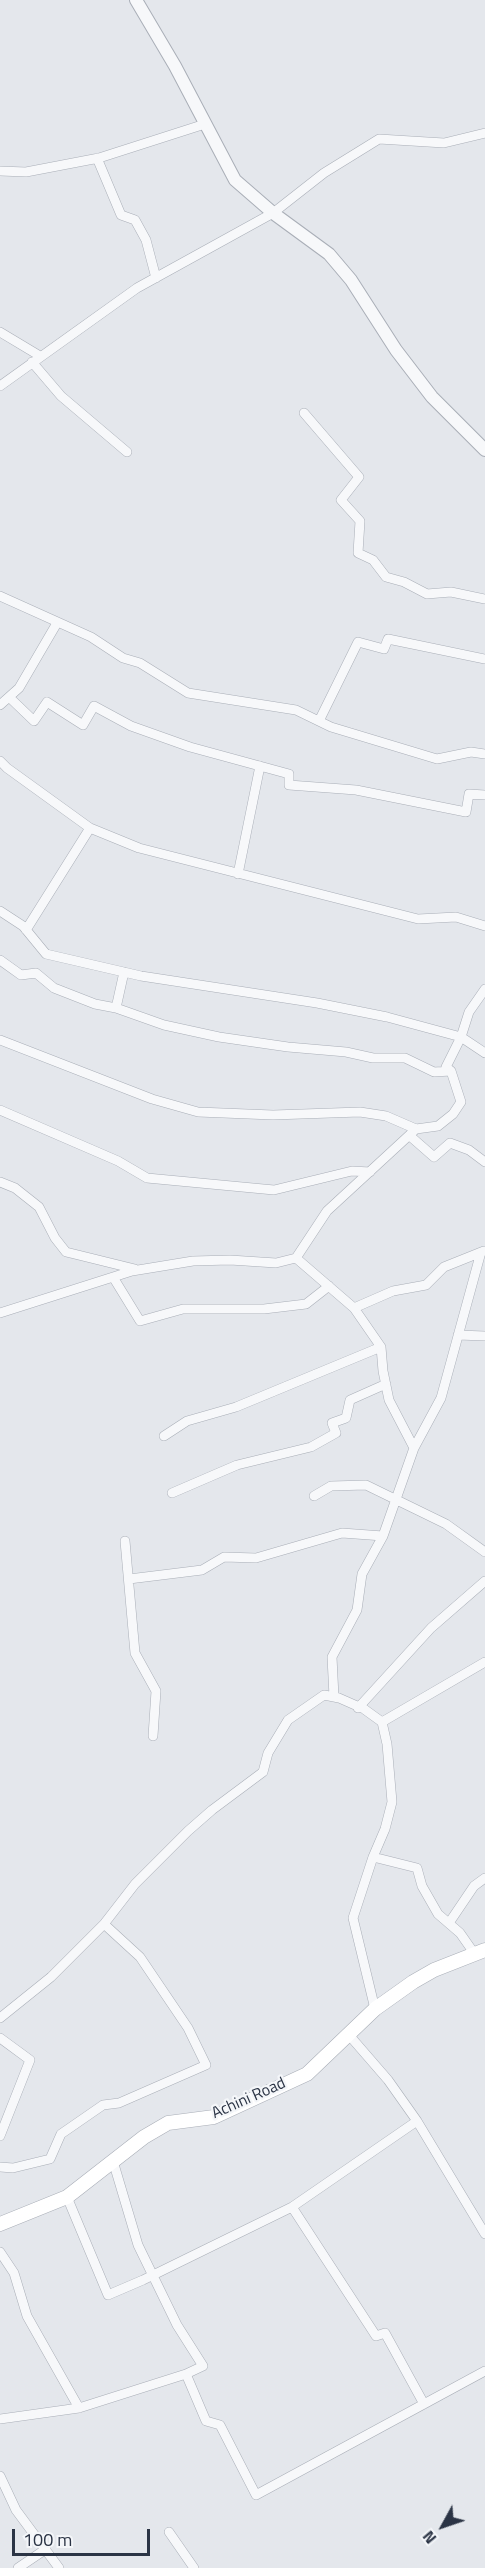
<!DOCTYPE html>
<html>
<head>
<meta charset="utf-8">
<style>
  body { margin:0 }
  #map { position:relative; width:485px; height:2568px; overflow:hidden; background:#e4e7ec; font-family:"Titillium Web",sans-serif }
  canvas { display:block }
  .north { position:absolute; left:413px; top:2496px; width:60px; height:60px; -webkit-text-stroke:4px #f4f6f9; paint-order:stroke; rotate:230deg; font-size:16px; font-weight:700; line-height:24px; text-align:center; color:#2b3445 }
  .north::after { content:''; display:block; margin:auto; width:21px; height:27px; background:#2b3445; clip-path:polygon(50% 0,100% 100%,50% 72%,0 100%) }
  .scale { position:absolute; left:12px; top:2529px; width:138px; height:27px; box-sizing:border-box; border:3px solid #2b3445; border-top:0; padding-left:8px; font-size:18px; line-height:21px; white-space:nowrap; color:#2b3445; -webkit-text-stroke:4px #f4f6f9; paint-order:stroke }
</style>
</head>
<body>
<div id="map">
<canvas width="485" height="2568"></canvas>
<div class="north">N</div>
<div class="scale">100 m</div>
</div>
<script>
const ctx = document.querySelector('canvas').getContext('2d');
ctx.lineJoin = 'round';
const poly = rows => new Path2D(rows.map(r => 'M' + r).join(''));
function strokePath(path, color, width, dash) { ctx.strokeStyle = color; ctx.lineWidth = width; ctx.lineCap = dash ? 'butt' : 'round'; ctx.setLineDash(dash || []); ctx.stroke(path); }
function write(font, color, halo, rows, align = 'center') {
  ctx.font = font + ' "Titillium Web",sans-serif'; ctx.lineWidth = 4.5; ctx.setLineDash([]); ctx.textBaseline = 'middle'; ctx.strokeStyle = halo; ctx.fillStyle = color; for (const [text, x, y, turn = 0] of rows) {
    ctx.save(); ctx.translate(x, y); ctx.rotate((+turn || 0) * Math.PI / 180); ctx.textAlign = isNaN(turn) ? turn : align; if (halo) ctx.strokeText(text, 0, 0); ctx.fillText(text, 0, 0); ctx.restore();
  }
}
const minor = poly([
  [97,158,121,215,135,220,146,240,156,278],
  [0,171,26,172,99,158,205,124],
  [0,332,40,356],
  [32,362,61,396,127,452],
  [0,386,137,288,273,213,324,173,379,139,444,143,485,133],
  [304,413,359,477,341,500,360,521,358,553,373,560,386,577,404,582,427,594,451,592,485,599],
  [0,596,91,637,123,658,140,663,188,693,296,710,331,727,437,759,471,752,485,754],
  [9,697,34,721,47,702,83,725,94,706,131,726,190,747,289,774,289,785,356,790,466,812,469,794,485,795],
  [0,705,19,688,57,623],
  [319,721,358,642,384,649,388,639,485,659],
  [0,761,7,768,90,828,139,848,418,919,456,917,485,926],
  [238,874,260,766],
  [0,911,23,926,46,954,141,976,317,1003,387,1017,461,1037,485,1053],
  [26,930,90,828],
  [0,960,21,975,36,973,54,988,95,1004,116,1008],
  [124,972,116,1008,164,1025,219,1037,288,1047,346,1052,373,1058,405,1058,434,1072,451,1071],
  [0,1040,152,1099,198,1112,273,1115,360,1112,386,1116,416,1129,438,1126,453,1114,461,1102,451,1071,446,1067,461,1037,469,1012,485,989],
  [0,1110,118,1161,147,1178,274,1190,352,1171,370,1172],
  [410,1136,434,1157,450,1143,469,1150,485,1162],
  [0,1182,15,1188,39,1207,55,1238,66,1252,135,1269],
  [296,1258,354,1308,381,1347,383,1371,389,1400,414,1448,383,1536,362,1574,357,1610,332,1657,334,1697],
  [113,1277,140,1321,183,1309,264,1309,306,1304,329,1286],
  [354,1308,393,1291,426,1285,444,1267,484,1251],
  [0,1313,132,1271,193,1261,230,1260,276,1263,296,1258,327,1211,416,1129],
  [458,1335,485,1336],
  [164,1436,187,1421,236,1407,381,1347],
  [414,1448,441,1398,481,1252],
  [172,1493,237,1465,311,1447,336,1433,332,1423,346,1418,350,1400,386,1384],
  [314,1496,331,1486,366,1485,446,1524,485,1552],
  [125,1541,135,1653,156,1691,153,1736],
  [129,1579,202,1570,224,1557,256,1558,342,1533,383,1536],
  [358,1708,431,1628,485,1581],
  [382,1722,485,1662],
  [373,1857,417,1868,422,1886,438,1914,460,1933,474,1953],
  [449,1923,474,1886,485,1878],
  [0,2018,51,1977,104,1924,135,1884,188,1831,212,1810,263,1772,268,1753,288,1720,324,1695,339,1698,364,1709,382,1722,387,1744,392,1802,385,1829,373,1857,353,1918,375,2009],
  [349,2035,388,2080,417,2121],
  [0,2038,30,2060,0,2136],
  [113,2161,138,2245,177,2325,203,2366,186,2374],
  [0,2167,13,2168,50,2159,61,2134,103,2105,119,2103,206,2065,188,2028,140,1957,104,1924],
  [67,2197,108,2295,143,2280,292,2207],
  [0,2252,14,2273,27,2316,79,2408],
  [424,2404,385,2333,376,2336,292,2207,417,2121,485,2234],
  [0,2419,79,2408,186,2374,206,2421,220,2425,256,2495,485,2371],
  [0,2476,16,2510,59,2568],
  [169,2532,194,2568],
  [18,2568,46,2549]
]);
const tertiary = poly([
  [136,0,175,66,235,180,273,213,329,254,351,280,396,350,432,397,485,450]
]);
const secondary = poly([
  [0,2224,67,2197,144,2137,168,2123,214,2117,307,2074,375,2009,413,1982,434,1970,485,1950]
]);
strokePath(minor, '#a9aeb7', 10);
strokePath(tertiary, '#a9aeb7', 14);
strokePath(secondary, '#a9aeb7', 15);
strokePath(minor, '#f7f8fa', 9);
strokePath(tertiary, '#f7f8fa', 12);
strokePath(secondary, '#fff', 14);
write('16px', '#2b3445', '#f4f6f9', [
  ["Achini Road",249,2099,-24]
]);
</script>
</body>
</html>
